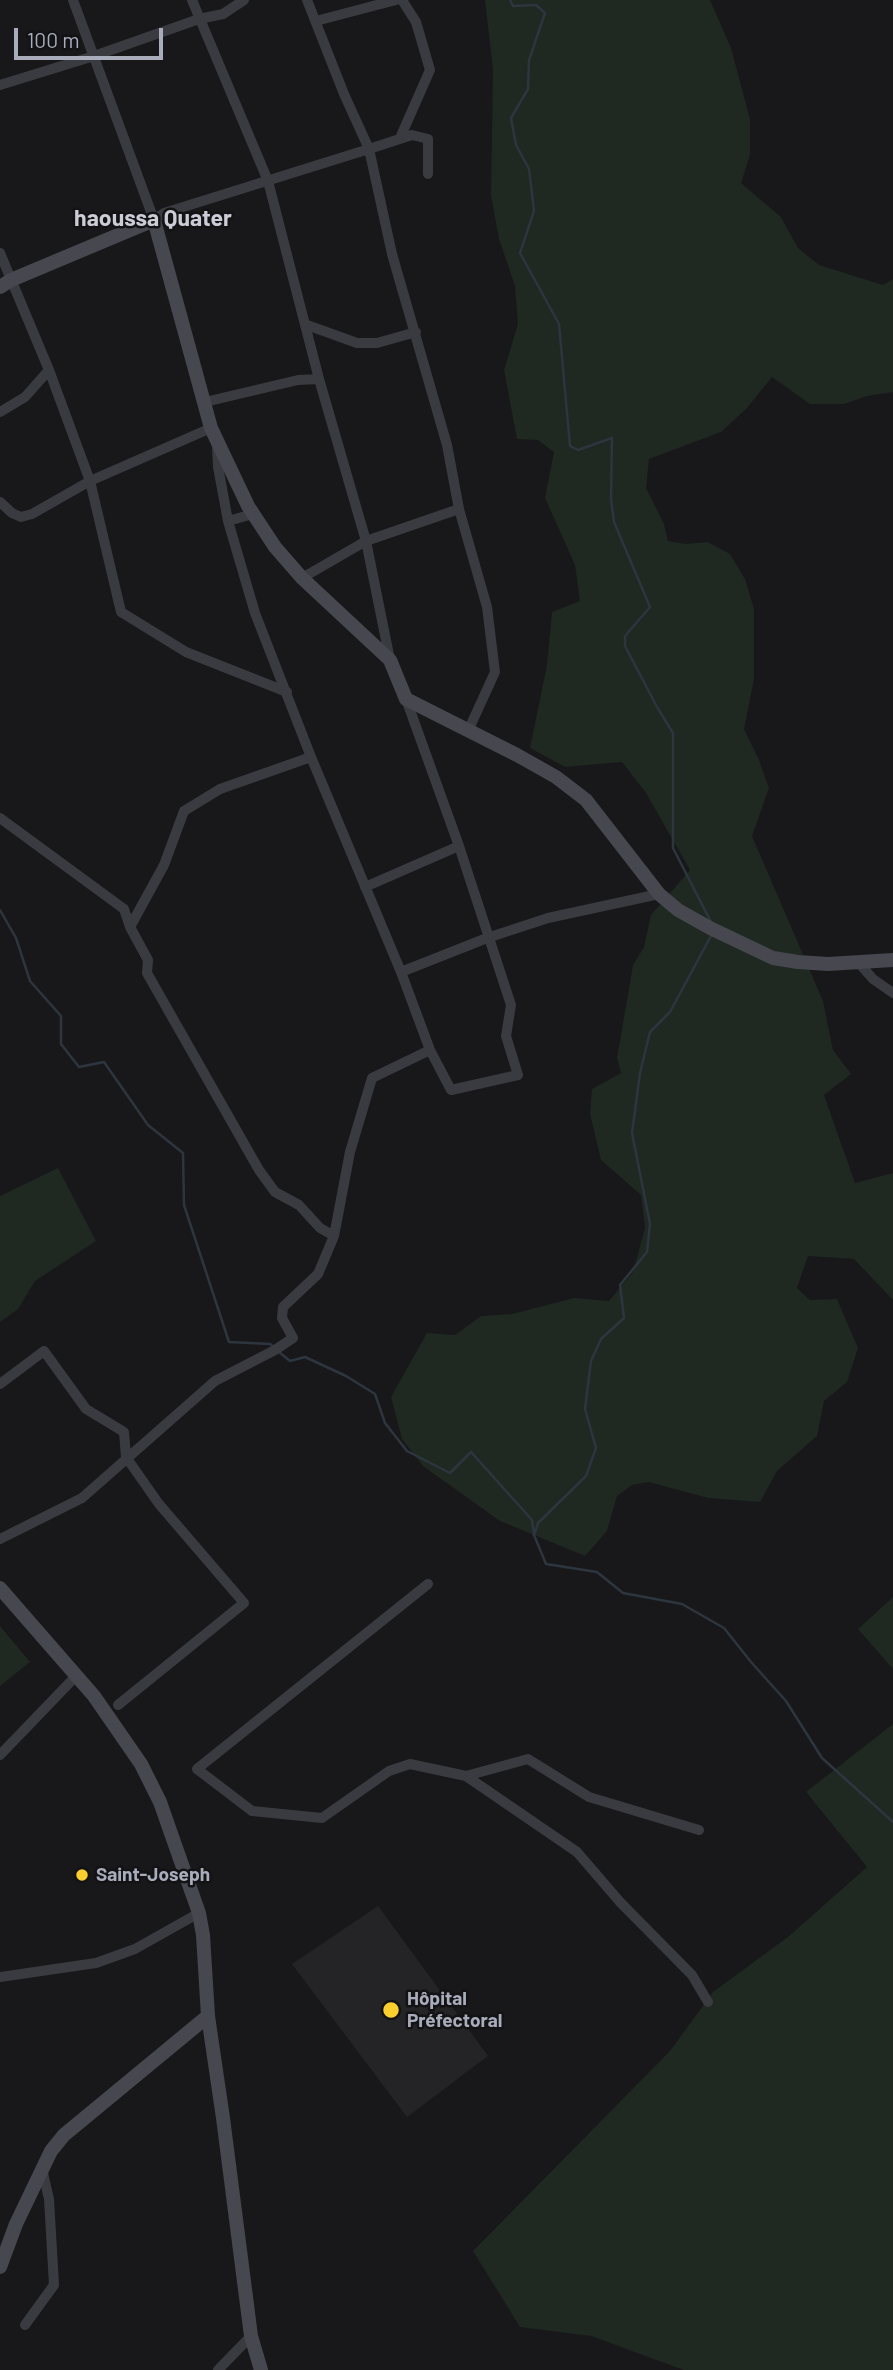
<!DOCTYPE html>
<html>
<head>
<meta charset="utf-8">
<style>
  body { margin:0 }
  #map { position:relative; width:893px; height:2370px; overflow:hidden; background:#18181a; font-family:Barlow,sans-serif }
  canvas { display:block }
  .scale { position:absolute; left:14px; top:28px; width:149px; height:32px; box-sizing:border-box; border:4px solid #a9adbb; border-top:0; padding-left:9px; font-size:21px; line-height:24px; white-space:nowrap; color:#a9adbb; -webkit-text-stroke:5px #131315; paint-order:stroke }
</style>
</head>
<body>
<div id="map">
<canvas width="893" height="2370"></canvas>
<div class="scale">100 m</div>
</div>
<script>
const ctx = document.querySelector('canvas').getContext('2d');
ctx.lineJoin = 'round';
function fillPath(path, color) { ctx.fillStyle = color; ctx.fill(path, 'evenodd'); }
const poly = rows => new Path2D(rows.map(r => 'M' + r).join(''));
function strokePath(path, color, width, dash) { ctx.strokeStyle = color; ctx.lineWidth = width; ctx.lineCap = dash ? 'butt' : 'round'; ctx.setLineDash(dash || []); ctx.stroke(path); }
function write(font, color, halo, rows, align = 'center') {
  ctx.font = font + ' Barlow,sans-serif'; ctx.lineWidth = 5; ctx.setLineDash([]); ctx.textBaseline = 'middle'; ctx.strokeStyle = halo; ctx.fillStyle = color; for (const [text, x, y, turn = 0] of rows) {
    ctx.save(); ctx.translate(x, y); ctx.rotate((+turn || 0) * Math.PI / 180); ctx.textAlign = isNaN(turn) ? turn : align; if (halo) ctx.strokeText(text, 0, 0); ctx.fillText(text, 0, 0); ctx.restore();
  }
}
fillPath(poly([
  [378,1906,488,2056,407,2117,292,1964]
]), '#242427');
fillPath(poly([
  [485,0,710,0,731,48,750,119,750,155,741,183,781,217,798,248,819,265,883,285,893,279,893,392,867,396,844,404,810,404,772,377,747,408,721,432,649,459,646,488,664,524,668,541,686,544,708,542,730,554,745,579,754,609,754,679,744,729,759,760,769,788,752,836,823,1001,833,1050,851,1074,824,1095,855,1183,893,1173,893,1300,854,1259,808,1256,797,1288,810,1300,837,1299,858,1348,847,1382,824,1401,817,1436,777,1471,760,1502,708,1498,649,1482,632,1485,617,1496,607,1531,585,1556,500,1521,423,1466,402,1439,391,1397,427,1333,455,1335,481,1316,512,1314,574,1298,609,1301,633,1272,645,1228,641,1195,601,1160,590,1114,592,1089,621,1073,617,1058,633,965,644,947,651,915,690,870,646,793,622,762,565,767,530,748,547,665,552,612,580,601,575,565,545,498,554,452,538,440,517,439,504,370,518,324,515,286,499,239,491,195,493,69],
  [58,1168,96,1241,35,1281,18,1309,0,1322,0,1196],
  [893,1597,893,1669,858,1629],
  [0,1626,30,1662,0,1686],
  [893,1724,893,2370,684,2370,591,2336,520,2327,473,2251,670,2051,713,1992,788,1937,867,1867,806,1792]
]), '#1f2821');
strokePath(poly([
  [510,0,513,6,536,5,545,13,529,60,528,89,511,118,516,145,529,169,534,211,520,253,559,324,570,446,578,450,612,438,611,499,614,522,650,607,625,636,625,646,657,707,673,733,673,848,711,922],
  [0,910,16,938,30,981,61,1016,61,1044,79,1067,104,1062,148,1125,183,1153,184,1205,229,1342,270,1344,274,1347],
  [279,1352,290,1361,305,1357,346,1376,375,1394,385,1423,407,1451,450,1473,471,1452,532,1520,534,1535,546,1564,597,1572,623,1593,682,1604,724,1628,751,1662,786,1701,822,1758,893,1822],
  [534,1535,538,1523,586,1476,596,1448,585,1409,591,1361,601,1339,624,1318,620,1285,647,1252,650,1224,632,1133,640,1073,650,1032,670,1012,712,934]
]), '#2d353f', 2.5);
strokePath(poly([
  [73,0,154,220,164,213,369,149,344,94,307,0],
  [192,0,268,181,319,379,366,541,390,660],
  [316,21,396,0],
  [0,85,94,56,199,19,223,14,244,0],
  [400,138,430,70,416,22,402,0],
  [428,174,428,139,412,135,369,149,392,254,447,445,459,509,487,607,495,672,468,731],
  [0,253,49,370,90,481,121,612,186,652,287,692],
  [307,325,357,343,377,343,416,332],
  [205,402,298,380,319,379],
  [0,412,25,397,49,370],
  [217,446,218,467,228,521,255,613,311,757,401,972,430,1050,451,1090,518,1075,506,1036,511,1005,459,846,406,699],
  [0,502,12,513,21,517,32,514,90,481,211,428],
  [228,521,253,514],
  [302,578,366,541,459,509],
  [0,818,124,909,130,927,148,960,147,973,259,1170,275,1192,299,1205,320,1228,334,1236],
  [365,887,459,846],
  [130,927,164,865,184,811,220,789,311,757],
  [858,962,873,979,893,993],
  [401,972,487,938,548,918,659,894],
  [0,1384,44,1351,86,1409,124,1432,126,1457,159,1504,244,1603,118,1705],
  [0,1539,82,1498,215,1381,275,1350,293,1338,282,1318,283,1307,318,1274,334,1236,350,1152,372,1078,430,1050],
  [428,1584,197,1769,252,1811,322,1818,389,1771,410,1764,466,1776,528,1759,589,1797,699,1830],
  [0,1755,76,1676],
  [466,1776,577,1852,620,1902,692,1975,708,2002],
  [0,1977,96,1963,135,1949,199,1913],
  [25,2325,54,2285,49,2199,43,2173],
  [218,2370,251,2336]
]), '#3a3b41', 10);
strokePath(poly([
  [0,287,11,280,154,220,211,428,248,506,275,547,302,578,390,660,406,699,517,755,556,777,586,800,659,894,678,910,710,928,773,958,798,962,828,964,893,960],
  [0,1588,94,1696,141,1764,160,1802,199,1913,203,1935,208,2016,223,2118,246,2297,251,2336,261,2370],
  [0,2267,16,2224,51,2151,64,2135,208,2016]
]), '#46474f', 14);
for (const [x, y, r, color] of [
  [82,1875,7,"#fcce2e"],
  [391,2010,9,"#fcce2e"]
]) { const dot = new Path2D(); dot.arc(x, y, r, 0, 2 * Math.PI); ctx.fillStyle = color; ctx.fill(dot); strokePath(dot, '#131315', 2.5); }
write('bold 19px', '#a9adbb', '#131315', [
  ["Saint-Joseph",96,1875],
  ["Hôpital",407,1999],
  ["Préfectoral",407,2021]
], 'left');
write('bold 23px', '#cbccd6', '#131315', [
  ["haoussa Quater",153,218]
]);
</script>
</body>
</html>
